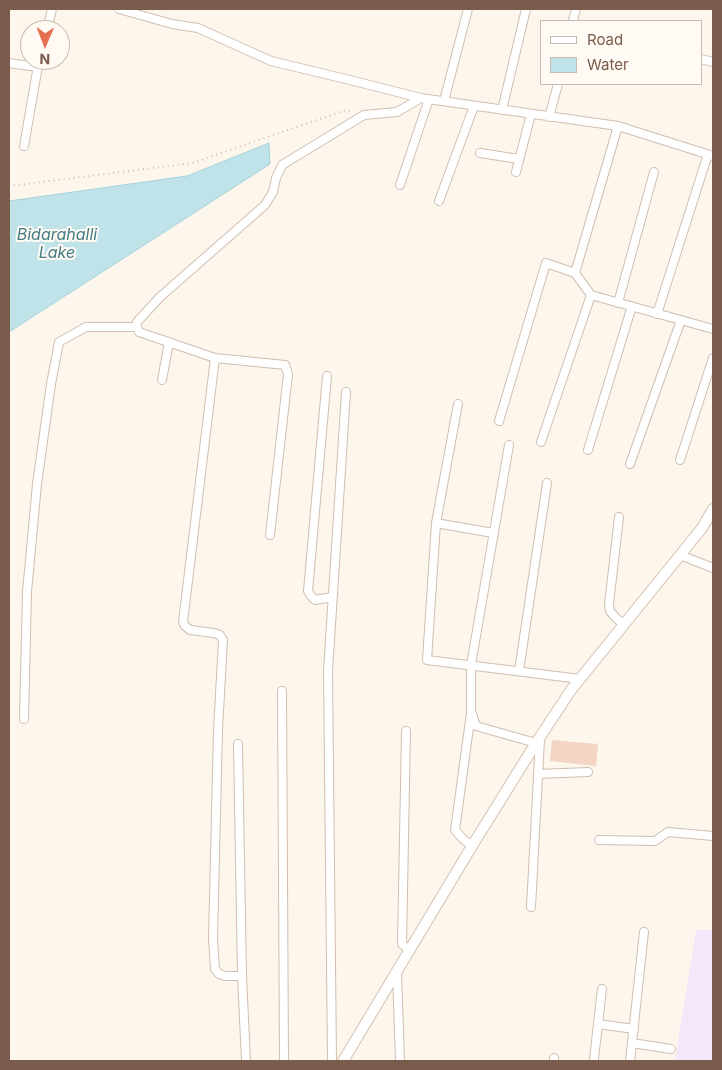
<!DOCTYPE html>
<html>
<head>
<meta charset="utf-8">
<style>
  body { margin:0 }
  #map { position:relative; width:722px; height:1070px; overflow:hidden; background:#fdf6ec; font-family:Inter,sans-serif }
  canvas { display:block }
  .frame { position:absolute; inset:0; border:10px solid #7a5c4d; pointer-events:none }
  .legend { position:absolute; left:540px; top:20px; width:162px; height:65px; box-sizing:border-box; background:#fffaf3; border:1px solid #cabbb1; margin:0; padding:6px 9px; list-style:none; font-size:15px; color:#7a5c4d }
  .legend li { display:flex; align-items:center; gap:10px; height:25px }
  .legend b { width:25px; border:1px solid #cabbb1 }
  .north { position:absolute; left:20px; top:20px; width:50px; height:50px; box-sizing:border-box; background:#fffaf3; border:1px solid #cabbb1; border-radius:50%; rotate:181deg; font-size:14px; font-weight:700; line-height:20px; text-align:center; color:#7a5c4d }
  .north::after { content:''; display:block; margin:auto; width:18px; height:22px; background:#e76f51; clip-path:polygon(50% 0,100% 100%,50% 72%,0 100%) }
</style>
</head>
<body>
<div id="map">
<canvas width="722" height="1070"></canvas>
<div class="frame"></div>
<ul class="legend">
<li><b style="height:6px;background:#fff"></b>Road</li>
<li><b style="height:14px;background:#bfe3e8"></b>Water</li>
</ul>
<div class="north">N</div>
</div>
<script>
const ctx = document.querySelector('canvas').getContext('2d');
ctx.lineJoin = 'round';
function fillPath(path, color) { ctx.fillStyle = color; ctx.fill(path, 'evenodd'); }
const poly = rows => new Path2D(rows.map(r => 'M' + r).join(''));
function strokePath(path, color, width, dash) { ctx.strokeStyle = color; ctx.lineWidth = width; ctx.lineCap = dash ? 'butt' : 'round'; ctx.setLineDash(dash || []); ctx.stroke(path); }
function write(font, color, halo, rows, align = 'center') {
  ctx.font = font + ' Inter,sans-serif'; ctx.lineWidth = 4; ctx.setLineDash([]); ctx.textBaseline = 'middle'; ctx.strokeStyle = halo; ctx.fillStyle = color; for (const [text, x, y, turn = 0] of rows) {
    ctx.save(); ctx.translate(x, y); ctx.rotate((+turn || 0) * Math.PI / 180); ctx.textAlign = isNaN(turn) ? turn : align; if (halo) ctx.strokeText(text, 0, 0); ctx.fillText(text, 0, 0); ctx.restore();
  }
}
fillPath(poly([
  [696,930,713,930,713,1061,675,1061]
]), '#f3e8fa');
const water = poly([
  [269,143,270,164,9,332,9,201,187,176,269,143]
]);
fillPath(water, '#bfe3e8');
strokePath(water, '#a5d3da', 1);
fillPath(poly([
  [552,740,598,744,596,766,550,761]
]), '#f3d5c3');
const minor = poly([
  [119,9,172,24,198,28,271,61,350,80,421,98,618,126,713,156],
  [573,21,576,9],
  [47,30,52,9],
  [701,59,713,62],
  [9,63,38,67],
  [444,101,468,9],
  [502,110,526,9],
  [549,117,558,84],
  [24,146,39,60],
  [480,153,519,159],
  [516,172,531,114],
  [400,185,429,99],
  [439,201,474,106],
  [575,273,618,126],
  [618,303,654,172],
  [657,314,708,154],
  [215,358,183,622,185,626,190,630,214,633,220,635,223,640,218,730,213,939,215,969,219,974,225,976,242,976],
  [327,376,308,591,311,596,315,600,332,597],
  [162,380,169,342],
  [458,404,436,523,427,660,580,679],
  [499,421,546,263,575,273,591,295],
  [541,442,591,295,713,329],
  [509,445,471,665,471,711,476,726,536,743],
  [588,450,632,306],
  [680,460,713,358],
  [630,464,681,320],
  [619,517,609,604,610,611,615,617,624,625],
  [436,523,493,533],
  [270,535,288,374,285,365,215,358,139,332,137,327,137,322,160,297,265,205,273,192,276,178,282,165,364,115,397,112,421,98],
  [680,555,713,568],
  [519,671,547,483],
  [282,691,284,1061],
  [471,713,455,830,463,839,472,846],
  [24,719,27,592,37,484,51,384,59,342,86,327,137,327],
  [406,731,402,944,410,951],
  [238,744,242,976,246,1061],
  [538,774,588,772],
  [599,840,655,841,668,832,713,836],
  [531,907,540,739],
  [397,972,400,1061],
  [598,1024,634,1029],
  [632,1043,671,1049],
  [594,1059,602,989],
  [332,1061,328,671,346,392],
  [554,1061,554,1058],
  [630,1061,644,932]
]);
const secondary = poly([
  [343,1061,472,846,536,743,571,690,702,528,713,509]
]);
strokePath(minor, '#d1beb0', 10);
strokePath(secondary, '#d6c0b0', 12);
strokePath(poly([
  [9,186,192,163,346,110,353,112]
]), '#d9b8a5', 2, [1, 4]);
strokePath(minor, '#fff', 8);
strokePath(secondary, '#fff', 10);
write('italic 16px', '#437c86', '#fffaf3', [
  ["Bidarahalli",57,235],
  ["Lake",57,253]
]);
</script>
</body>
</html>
